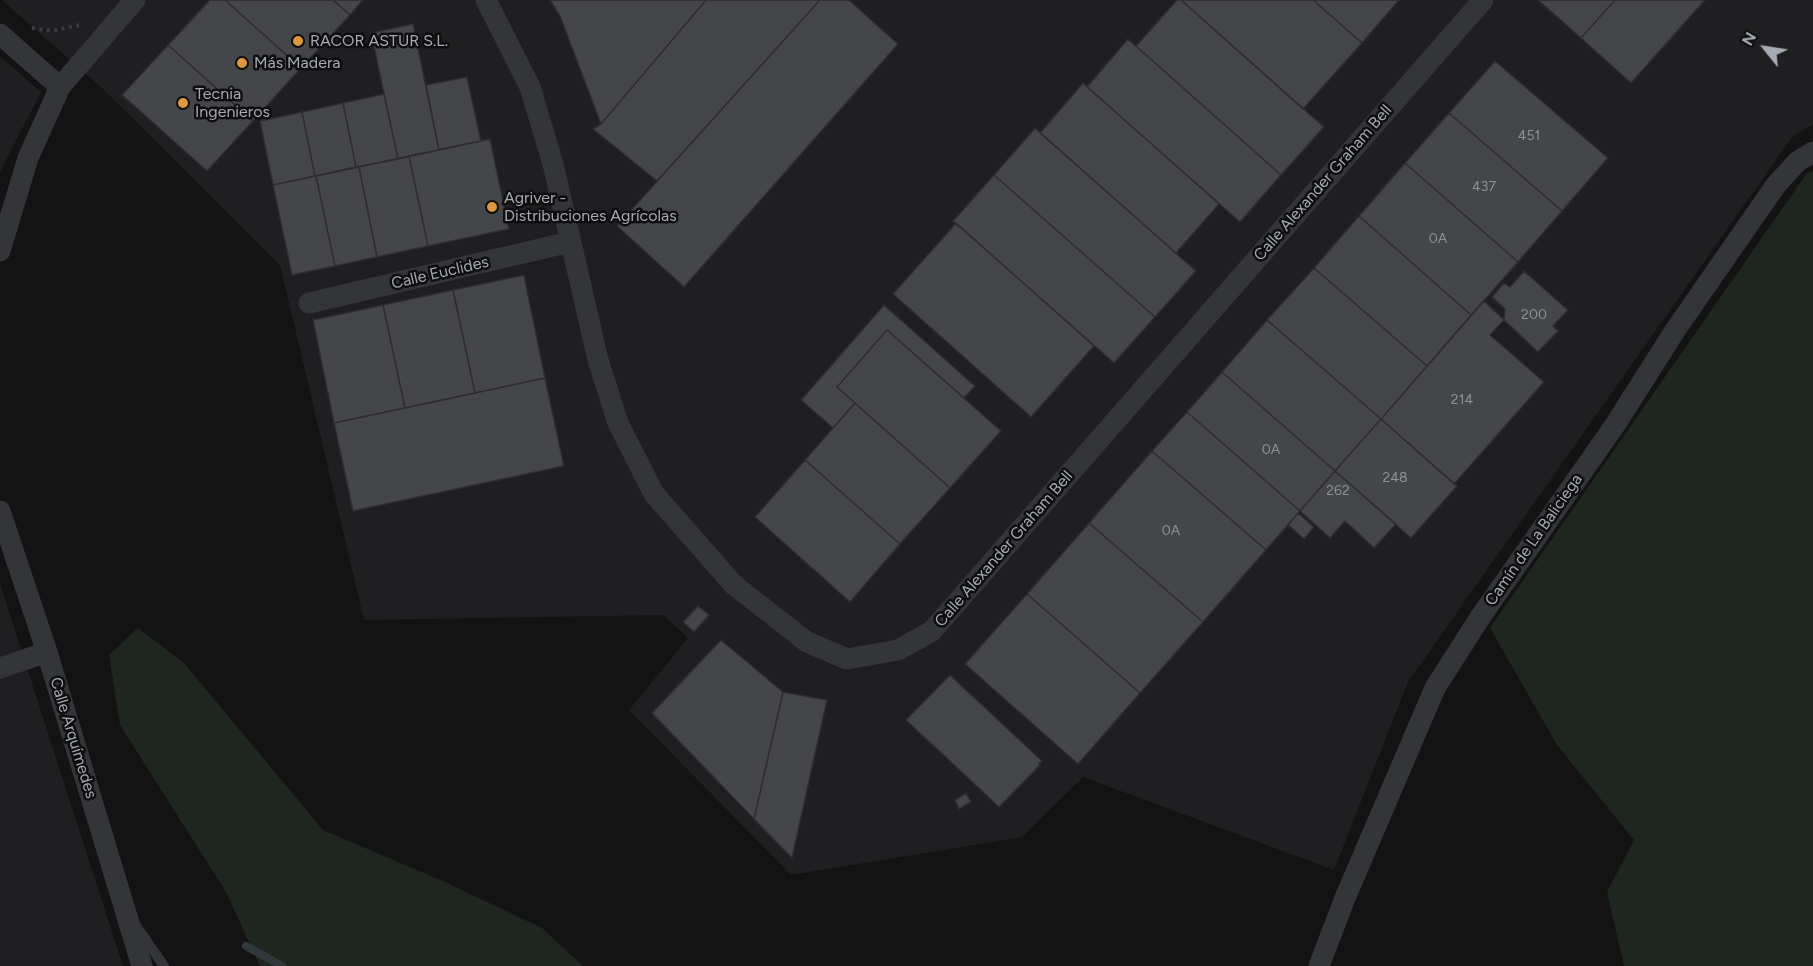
<!DOCTYPE html>
<html>
<head>
<meta charset="utf-8">
<style>
  body { margin:0 }
  #map { position:relative; width:1813px; height:966px; overflow:hidden; background:#131314; font-family:Figtree,sans-serif }
  canvas { display:block }
  .north { position:absolute; left:1735px; top:18px; width:60px; height:60px; -webkit-text-stroke:4px #0e0e0f; paint-order:stroke; rotate:300deg; font-size:16px; font-weight:700; line-height:24px; text-align:center; color:#a6abb3 }
  .north::after { content:''; display:block; margin:auto; width:21px; height:27px; background:#a6abb3; clip-path:polygon(50% 0,100% 100%,50% 72%,0 100%) }
</style>
</head>
<body>
<div id="map">
<canvas width="1813" height="966"></canvas>
<div class="north">N</div>
</div>
<script>
const ctx = document.querySelector('canvas').getContext('2d');
ctx.lineJoin = 'round';
function fillPath(path, color) { ctx.fillStyle = color; ctx.fill(path, 'evenodd'); }
const poly = rows => new Path2D(rows.map(r => 'M' + r).join(''));
function strokePath(path, color, width, dash) { ctx.strokeStyle = color; ctx.lineWidth = width; ctx.lineCap = dash ? 'butt' : 'round'; ctx.setLineDash(dash || []); ctx.stroke(path); }
function write(font, color, halo, rows, align = 'center') {
  ctx.font = font + ' Figtree,sans-serif'; ctx.lineWidth = 5; ctx.setLineDash([]); ctx.textBaseline = 'middle'; ctx.strokeStyle = halo; ctx.fillStyle = color; for (const [text, x, y, turn = 0] of rows) {
    ctx.save(); ctx.translate(x, y); ctx.rotate((+turn || 0) * Math.PI / 180); ctx.textAlign = isNaN(turn) ? turn : align; if (halo) ctx.strokeText(text, 0, 0); ctx.fillText(text, 0, 0); ctx.restore();
  }
}
fillPath(poly([
  [2,0,1813,0,1813,124,1792,137,1408,682,1334,870,1083,777,1022,837,791,875,629,710,688,638,663,615,364,620,280,265,104,90],
  [0,56,41,92,0,172],
  [0,584,123,966,0,966]
]), '#1f1f21');
fillPath(poly([
  [1813,171,1813,966,1624,966,1607,892,1634,840,1557,745,1490,628,1807,173],
  [138,628,184,663,323,830,445,882,542,928,583,966,260,966,226,892,120,725,109,655]
]), '#1f2620');
strokePath(poly([
  [246,946,282,966]
]), '#30383d', 8);
const building = poly([
  [210,0,225,0,301,68,253,121,168,45,210,0],
  [225,0,333,0,350,15,301,68,225,0],
  [333,0,363,0,350,15,333,0],
  [550,0,706,0,601,124,560,16,550,0],
  [706,0,820,0,657,181,593,129,601,124,706,0],
  [820,0,849,0,898,44,684,287,617,226,820,0],
  [1177,0,1181,0,1324,127,1281,175,1136,46,1177,0],
  [1181,0,1313,0,1362,43,1303,109,1181,0],
  [1313,0,1399,0,1362,43,1313,0],
  [1538,0,1615,0,1581,38,1538,0],
  [1615,0,1705,0,1631,83,1581,38,1615,0],
  [413,24,439,150,398,159,371,33,413,24],
  [1128,39,1281,175,1240,222,1087,87,1128,39],
  [168,45,253,121,207,171,122,95,168,45],
  [1495,61,1608,158,1562,211,1449,113,1495,61],
  [467,77,481,141,439,150,426,85,467,77],
  [1083,83,1219,204,1176,253,1040,133,1083,83],
  [384,94,398,159,356,167,343,103,384,94],
  [343,103,356,167,315,176,302,112,343,103],
  [302,112,315,176,273,185,260,121,302,112],
  [1449,113,1562,211,1518,262,1405,163,1449,113],
  [1035,128,1196,271,1155,317,994,175,1035,128],
  [490,139,509,229,428,246,409,156,490,139],
  [409,156,428,246,377,257,359,167,409,156],
  [1405,163,1518,262,1471,315,1359,216,1405,163],
  [359,167,377,257,335,266,316,176,359,167],
  [994,175,1155,317,1114,363,953,221,994,175],
  [316,176,335,266,292,275,273,185,316,176],
  [1359,216,1471,315,1427,366,1314,268,1359,216],
  [956,223,1094,346,1031,417,893,294,956,223],
  [1314,268,1427,366,1381,419,1267,320,1314,268],
  [1524,271,1568,310,1553,326,1558,331,1538,352,1504,320,1505,309,1492,297,1504,283,1510,287,1524,271],
  [524,275,545,378,475,393,453,290,524,275],
  [453,290,475,393,405,408,383,305,453,290],
  [1484,301,1504,320,1490,335,1544,382,1454,484,1381,419,1484,301],
  [383,305,405,408,334,423,313,320,383,305],
  [884,305,975,386,964,398,887,330,837,387,855,403,833,428,801,400,884,305],
  [1267,320,1381,419,1335,471,1222,372,1267,320],
  [887,330,1001,431,950,488,837,387,887,330],
  [1222,372,1335,471,1300,511,1187,412,1222,372],
  [545,378,564,466,353,511,334,423,545,378],
  [855,403,950,488,900,544,805,460,855,403],
  [1187,412,1300,511,1266,550,1152,451,1187,412],
  [1381,419,1457,486,1411,538,1335,471,1381,419],
  [1152,451,1266,550,1203,622,1089,523,1152,451],
  [805,460,900,544,850,602,755,517,805,460],
  [1335,471,1396,524,1374,548,1345,521,1330,538,1300,511,1335,471],
  [1298,513,1314,527,1304,539,1288,525,1298,513],
  [1089,523,1203,622,1140,693,1027,594,1089,523],
  [1027,594,1140,693,1078,764,965,664,1027,594],
  [698,606,709,615,694,632,683,622,698,606],
  [721,640,783,692,754,819,652,713,721,640],
  [950,675,1042,761,1039,764,1040,765,999,807,906,720,950,675],
  [783,692,827,700,792,858,754,819,783,692],
  [966,793,971,802,959,809,955,800,966,793]
]);
fillPath(building, '#454649');
strokePath(building, '#2d2d30', 1.5);
strokePath(poly([
  [32,28,51,31,80,25]
]), '#3a3c40', 4, [3, 4.5]);
strokePath(poly([
  [137,927,164,966]
]), '#343539', 10);
strokePath(poly([
  [486,0,530,87,553,164,598,360,618,423,654,494,734,585,807,642,847,659,898,650,932,631,1483,0],
  [0,34,60,87],
  [0,251,28,158,60,87,135,0],
  [309,303,570,242],
  [0,511,47,652,142,966],
  [0,668,47,652],
  [1319,966,1345,898,1435,688,1481,616,1615,425,1676,329,1776,185,1797,162,1813,152]
]), '#343539', 21);
for (const [x, y, r, color] of [
  [298,41,6,"#dd9741"],
  [242,63,6,"#dd9741"],
  [183,103,6,"#dd9741"],
  [492,207,6,"#dd9741"]
]) { const dot = new Path2D(); dot.arc(x, y, r, 0, 2 * Math.PI); ctx.fillStyle = color; ctx.fill(dot); strokePath(dot, '#0e0e0f', 2); }
write('14px', '#8e9298', null, [
  ["451",1529,136],
  ["437",1484,187],
  ["0A",1438,239],
  ["200",1534,315],
  ["214",1462,400],
  ["0A",1271,450],
  ["248",1395,478],
  ["262",1338,491],
  ["0A",1171,531]
]);
write('16px', '#a6abb3', '#0e0e0f', [
  ["RACOR ASTUR S.L.",310,41],
  ["Más Madera",254,63],
  ["Tecnia",195,94],
  ["Ingenieros",195,112],
  ["Agriver -",504,198],
  ["Distribuciones Agrícolas",504,216]
], 'left');
write('16px', '#a6abb3', '#0e0e0f', [
  ["Calle Alexander Graham Bell",1323,183,-49],
  ["Calle Euclides",440,273,-13],
  ["Camín de La Baliciega",1534,540,-55],
  ["Calle Alexander Graham Bell",1004,549,-49],
  ["Calle Arquímedes",73,738,73]
]);
</script>
</body>
</html>
